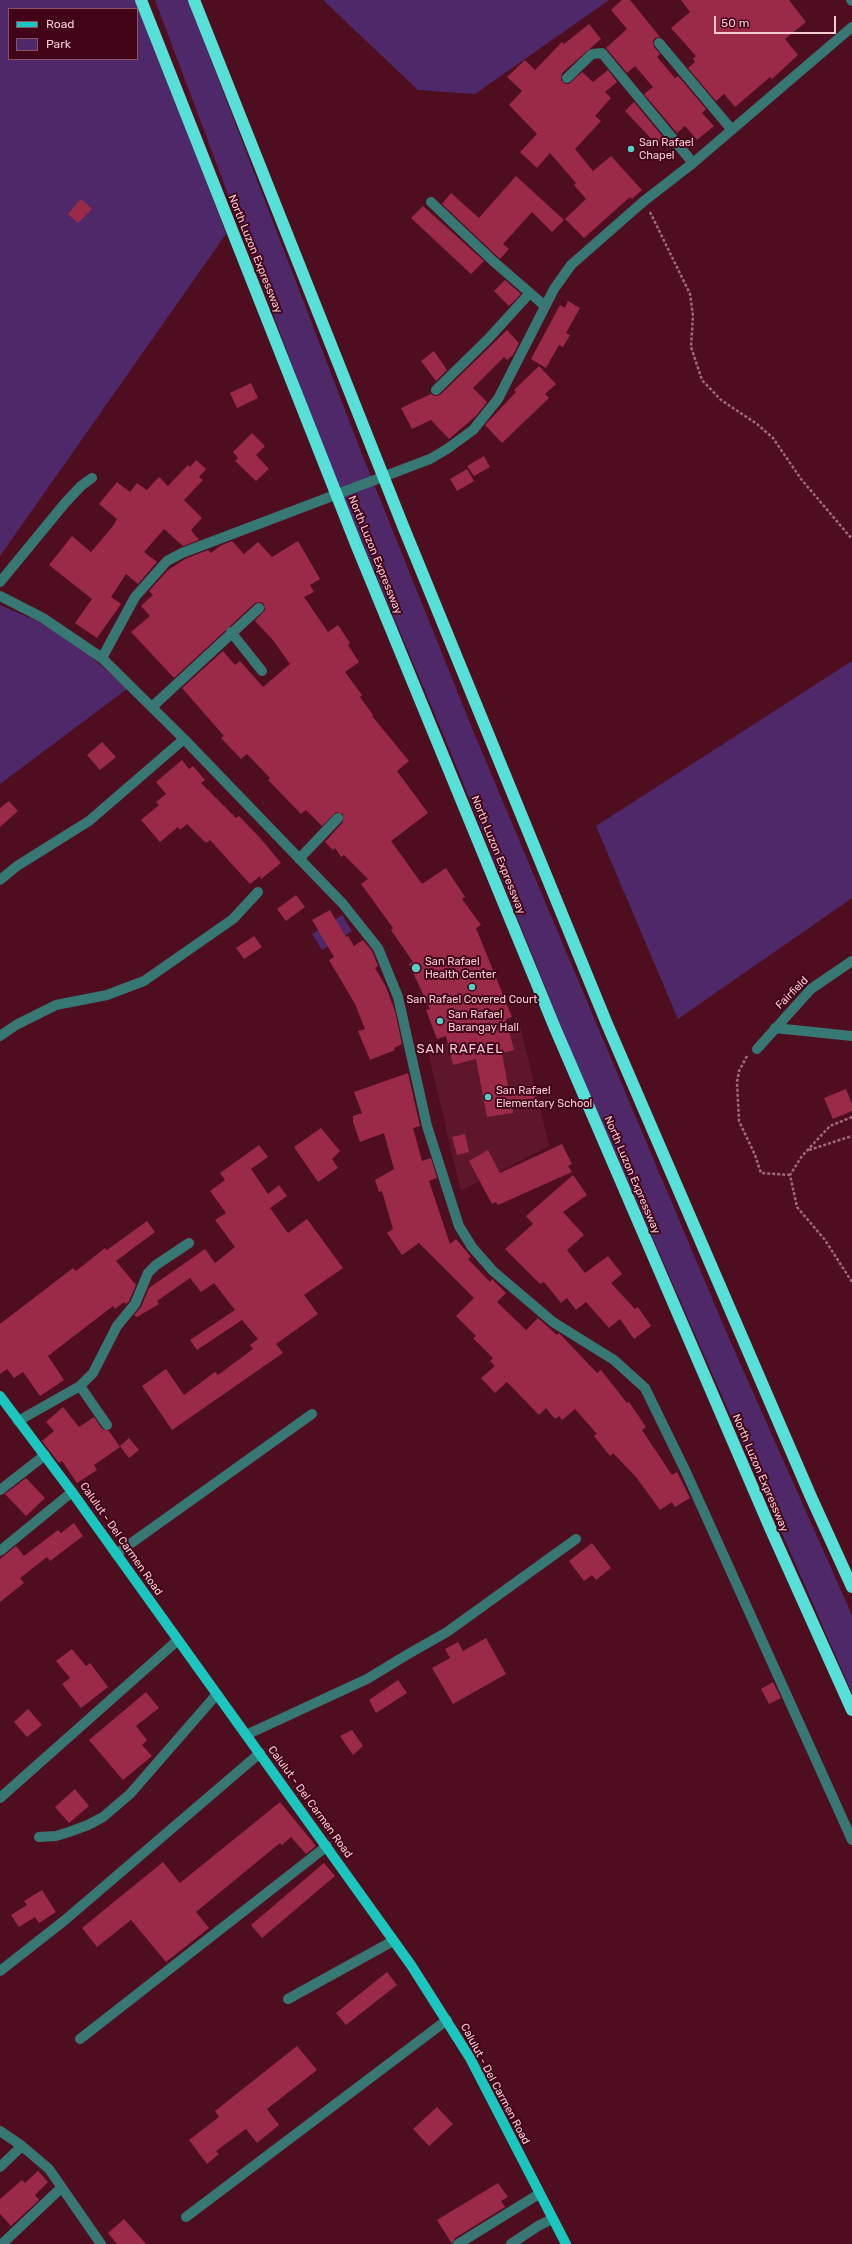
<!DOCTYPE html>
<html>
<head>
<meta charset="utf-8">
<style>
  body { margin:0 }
  #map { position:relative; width:852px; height:2244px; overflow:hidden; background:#4e0e20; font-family:Rubik,sans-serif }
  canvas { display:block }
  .legend { position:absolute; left:8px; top:8px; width:130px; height:52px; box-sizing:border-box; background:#420217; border:1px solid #8a5362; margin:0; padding:5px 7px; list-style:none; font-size:12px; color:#f6ccd2 }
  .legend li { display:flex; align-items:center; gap:8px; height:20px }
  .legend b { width:20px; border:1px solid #8a5362 }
  .scale { position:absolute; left:714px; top:16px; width:122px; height:18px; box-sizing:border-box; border:2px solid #f6ccd2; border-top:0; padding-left:5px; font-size:12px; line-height:14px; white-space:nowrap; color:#f6ccd2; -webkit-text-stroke:3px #420217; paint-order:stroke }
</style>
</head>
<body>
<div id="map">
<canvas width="852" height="2244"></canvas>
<ul class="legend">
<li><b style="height:5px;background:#1ac6be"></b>Road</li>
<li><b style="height:11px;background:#4f286a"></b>Park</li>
</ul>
<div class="scale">50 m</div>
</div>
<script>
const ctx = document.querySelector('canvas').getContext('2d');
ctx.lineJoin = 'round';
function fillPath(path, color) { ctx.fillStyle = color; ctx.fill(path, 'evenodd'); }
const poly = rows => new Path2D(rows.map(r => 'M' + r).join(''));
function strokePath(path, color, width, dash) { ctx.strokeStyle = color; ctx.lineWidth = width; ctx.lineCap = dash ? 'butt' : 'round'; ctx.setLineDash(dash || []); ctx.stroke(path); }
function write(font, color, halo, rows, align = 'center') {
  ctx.font = font + ' Rubik,sans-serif'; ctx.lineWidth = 4; ctx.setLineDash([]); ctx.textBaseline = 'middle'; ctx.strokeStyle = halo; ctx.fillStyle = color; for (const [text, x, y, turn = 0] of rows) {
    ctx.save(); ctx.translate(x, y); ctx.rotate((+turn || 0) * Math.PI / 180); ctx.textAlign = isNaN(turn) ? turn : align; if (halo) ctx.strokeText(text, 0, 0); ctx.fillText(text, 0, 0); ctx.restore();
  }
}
fillPath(poly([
  [520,1024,549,1146,461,1191,427,1048]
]), '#5e172a');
fillPath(poly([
  [0,0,137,0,226,234,0,556],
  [9,9,137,9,137,59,9,59],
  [155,0,188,0,360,449,474,733,728,1336,852,1615,852,1693,571,1051,449,748,331,468],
  [323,0,609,0,475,94,418,90],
  [0,605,39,622,84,650,127,689,0,784],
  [852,661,852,898,678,1019,596,826],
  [342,915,352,931,322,950,312,934]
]), '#4f286a');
fillPath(poly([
  [622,0,630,0,660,37,655,38,653,41,654,47,660,54,657,57,675,78,678,76,706,109,702,113,714,126,697,140,685,126,677,133,644,94,653,87,635,66,627,73,606,48,627,29,611,10],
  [681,0,789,0,806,22,785,39,798,55,772,79,770,77,735,107,724,94,716,101,688,68,695,62,693,59,696,56,671,28,690,12],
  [589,24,601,39,562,73,561,80,565,84,569,84,582,72,593,82,608,70,617,82,605,92,611,98,595,116,601,121,575,149,593,171,611,156,642,190,632,199,630,197,584,238,565,219,586,199,574,185,576,183,550,153,537,168,520,152,537,134,509,105,522,91,507,77,525,60,535,70,562,42,564,44],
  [634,102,667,142,660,148,625,111],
  [516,176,564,220,552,232,532,212,503,244,509,249,500,259,442,204,451,193,479,218],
  [81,199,92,209,78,223,68,214],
  [423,206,484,261,471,274,411,218],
  [505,280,521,294,509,306,494,291],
  [568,301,580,308,566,333,570,335,563,347,559,345,546,368,531,359,560,305,565,308],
  [507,330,519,343,513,355,507,360,504,357,473,388,487,402,476,416,449,439,431,420,412,429,401,408,431,394,435,396,440,395],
  [434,351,447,370,436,381,421,361],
  [539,366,556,384,545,394,549,398,502,443,485,425,516,392,514,390],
  [251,383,258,398,237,408,230,393],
  [252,433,265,446,256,455,269,469,256,481,235,461,238,458,233,452],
  [484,456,490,467,474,476,467,466],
  [196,460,206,469,199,477,203,480,184,500,202,518,191,530,199,540,183,546,164,529,144,552,157,562,138,584,126,574,111,597,121,604,97,638,75,623,92,599,49,565,72,536,91,552,113,526,117,519,99,504,117,482,130,492,137,483,147,490,159,477,168,486,188,465,190,467],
  [467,469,474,481,457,491,450,479],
  [232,541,244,554,258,542,272,557,298,541,320,579,310,585,314,592,304,597,328,632,338,625,350,643,348,645,359,662,345,672,362,695,360,697,373,715,372,716,409,761,397,771,428,813,391,841,422,884,446,868,465,897,462,899,481,925,476,928,512,1017,506,1019,514,1050,502,1053,509,1092,533,1085,536,1100,512,1105,513,1113,487,1117,476,1059,453,1065,446,1036,437,1039,426,1010,430,1009,409,964,413,962,391,930,393,928,361,884,368,879,344,855,341,857,335,848,333,850,325,842,343,822,343,814,336,812,322,826,306,810,301,814,268,780,270,778,247,754,241,759,221,738,224,736,182,688,223,651,235,665,240,661,263,687,290,664,272,639,255,621,265,610,264,604,261,602,255,603,174,678,131,632,150,616,141,606,153,595,149,591,168,570,185,559,208,550,211,553,220,546],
  [102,742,116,757,100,770,87,755],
  [182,760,189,769,193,766,205,780,201,783,236,818,239,816,261,839,281,863,261,879,260,876,250,884,210,840,206,843,187,824,180,830,178,827,160,842,141,820,159,805,156,802,166,794,156,782],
  [9,801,18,811,0,827,0,808],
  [296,895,305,907,286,921,277,909],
  [330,910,346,937,348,936,354,946,363,940,372,951,378,966,375,968,386,987,395,1011,402,1044,394,1048,395,1050,370,1060,358,1031,365,1029,355,1004,329,960,334,957,312,920],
  [254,936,262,947,244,959,236,948],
  [408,1073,420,1126,413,1128,422,1161,431,1158,437,1178,429,1181,450,1244,456,1239,471,1257,468,1259,490,1282,492,1279,506,1293,497,1302,526,1330,538,1318,557,1335,559,1333,597,1373,601,1370,627,1403,629,1402,646,1427,642,1430,672,1475,677,1472,690,1498,675,1507,672,1502,660,1510,636,1477,613,1453,610,1456,594,1436,597,1434,575,1409,562,1420,559,1416,555,1419,546,1408,539,1415,507,1382,495,1393,481,1378,495,1366,490,1361,493,1358,473,1338,476,1336,456,1316,474,1298,419,1243,402,1255,387,1233,393,1229,382,1191,379,1192,375,1180,394,1169,384,1133,360,1142,353,1122,353,1116,362,1113,354,1092],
  [846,1089,852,1104,852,1111,833,1119,824,1098],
  [321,1128,340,1151,332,1159,338,1168,318,1182,294,1147],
  [465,1134,469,1152,457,1155,452,1137],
  [562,1144,572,1164,568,1166,572,1172,498,1205,496,1202,492,1204,469,1161,488,1150,500,1173],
  [259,1145,268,1157,251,1169,268,1194,279,1185,287,1196,270,1208,288,1233,307,1219,343,1268,304,1295,318,1314,276,1344,283,1353,172,1430,142,1386,166,1369,184,1395,215,1372,218,1375,253,1349,250,1345,258,1339,242,1320,197,1350,190,1340,235,1310,214,1283,201,1292,190,1278,157,1301,159,1304,137,1317,134,1315,141,1307,149,1288,205,1249,215,1263,235,1247,215,1220,226,1213,210,1191,225,1180,220,1173],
  [573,1175,587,1195,563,1212,584,1235,567,1250,585,1273,608,1256,622,1274,611,1283,635,1309,638,1307,651,1326,634,1339,620,1319,609,1328,586,1302,576,1310,567,1298,561,1303,544,1282,540,1284,505,1249,533,1224,526,1216],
  [147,1221,155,1232,116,1261,136,1285,129,1301,126,1304,124,1302,115,1309,113,1306,48,1356,64,1380,40,1396,23,1372,14,1378,7,1369,0,1374,0,1324,73,1268,76,1271,105,1248,107,1250],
  [63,1407,79,1427,94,1417,102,1429,109,1431,120,1447,94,1465,97,1470,77,1483,62,1461,59,1463,42,1441,54,1431,46,1422],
  [129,1438,139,1450,129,1458,120,1446],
  [26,1478,45,1498,26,1516,5,1494],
  [74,1523,83,1536,50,1561,47,1557,20,1578,24,1583,0,1602,0,1559,16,1546,24,1556,58,1530,61,1533],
  [592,1543,611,1568,596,1580,592,1575,584,1581,569,1561],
  [486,1638,506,1674,453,1704,432,1668,450,1658,445,1649,458,1642,463,1651],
  [72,1649,86,1666,90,1663,108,1687,81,1708,62,1684,70,1678,56,1661],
  [398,1680,407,1693,376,1713,369,1700],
  [773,1682,781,1698,769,1704,761,1689],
  [146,1692,159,1708,136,1726,147,1740,142,1745,152,1756,123,1780,89,1740],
  [28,1709,42,1725,27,1737,14,1722],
  [352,1730,363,1746,353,1755,340,1736],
  [75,1789,89,1806,69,1823,55,1807],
  [280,1802,316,1846,306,1854,291,1837,282,1845,280,1843,196,1912,209,1928,166,1962,131,1920,97,1947,82,1928,163,1862,180,1883],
  [324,1863,335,1876,262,1938,251,1925],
  [42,1890,56,1912,39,1923,35,1917,19,1927,11,1915,27,1905,24,1901],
  [387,1972,397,1985,346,2025,336,2013],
  [297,2046,317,2070,267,2109,279,2125,257,2143,246,2129,216,2151,219,2154,207,2164,189,2140,219,2117,215,2111],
  [437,2107,453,2124,429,2146,413,2129],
  [38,2171,48,2182,35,2195,39,2200,11,2226,0,2214,0,2199,22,2180,25,2183],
  [498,2183,508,2197,501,2201,505,2207,455,2238,452,2244,437,2220],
  [124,2219,146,2244,117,2244,108,2233]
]), '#9a2a48');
strokePath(poly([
  [650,212,690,294,693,316,691,347,702,380,721,400,757,424,773,438,801,479,852,539],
  [747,1056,739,1071,737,1082,739,1121,755,1155,761,1173,790,1175],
  [852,1117,830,1126,802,1156,790,1175,797,1207,825,1240,852,1282],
  [809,1150,852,1136]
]), '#a06a77', 2.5, [3, 2]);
strokePath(poly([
  [851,0,852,1],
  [659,43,732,130],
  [567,78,592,54,602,53,693,163],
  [431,202,493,261,545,306],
  [436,390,488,339,529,294],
  [0,582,65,503,81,486,92,478],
  [0,596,43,618,102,658,184,739,343,904,378,948,398,997,427,1126,459,1226,472,1247,493,1271,553,1322,614,1360,645,1388,686,1472,852,1840],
  [231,632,262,671],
  [102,658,135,597,167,561,182,553,430,459,447,449,473,430,498,399,554,289,571,265,644,201,693,163,852,27],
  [152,707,259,608],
  [299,859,338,818],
  [0,880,17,866,89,821,184,739],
  [775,1028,852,1036],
  [0,1036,16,1025,56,1005,107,995,144,981,233,919,258,892],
  [757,1049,811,989,852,961],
  [80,1386,107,1425],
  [18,1421,80,1386,93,1373,117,1326,135,1304,148,1273,156,1265,189,1243],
  [0,1490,45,1455],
  [0,1551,72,1492],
  [116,1554,312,1414],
  [246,1735,367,1679,410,1653,447,1632,576,1539],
  [0,1798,178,1640],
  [39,1837,56,1836,69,1832,88,1825,103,1817,130,1794,217,1694],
  [0,1971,65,1920,260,1753],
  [288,1999,393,1941],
  [80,2039,327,1846],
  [0,2131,22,2146,49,2169,101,2244],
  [0,2167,22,2146],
  [186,2217,447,2020],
  [2,2244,61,2188],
  [458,2244,539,2194],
  [511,2244,538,2226,552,2219]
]), '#377874', 10);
strokePath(poly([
  [0,1396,72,1492,411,1965,470,2058,566,2244]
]), '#1ac6be', 10);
strokePath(poly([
  [141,0,356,544,555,1028,771,1530,852,1710],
  [194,0,403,526,607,1024,811,1497,852,1587]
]), '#57e0d7', 12);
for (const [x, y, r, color] of [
  [631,149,4,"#55cec6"],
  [416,968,5,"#55cec6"],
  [472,987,4,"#55cec6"],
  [440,1021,4,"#55cec6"],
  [488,1097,4,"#55cec6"]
]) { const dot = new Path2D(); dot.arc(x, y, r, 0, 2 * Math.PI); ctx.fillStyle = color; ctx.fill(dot); strokePath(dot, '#420217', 1.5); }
write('11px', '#f6ccd2', '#420217', [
  ["San Rafael",639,143],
  ["Chapel",639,156],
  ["San Rafael",425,962],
  ["Health Center",425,975],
  ["San Rafael Covered Court",472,1000,"center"],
  ["San Rafael",448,1015],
  ["Barangay Hall",448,1028],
  ["San Rafael",496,1091],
  ["Elementary School",496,1104]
], 'left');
write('11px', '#f6ccd2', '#420217', [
  ["North Luzon Expressway",255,254,68],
  ["North Luzon Expressway",375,555,68],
  ["North Luzon Expressway",498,855,68],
  ["Fairfield",792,993,-45],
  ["North Luzon Expressway",632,1175,67],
  ["North Luzon Expressway",760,1473,67],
  ["Calulut - Del Carmen Road",121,1539,55],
  ["Calulut - Del Carmen Road",310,1802,54],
  ["Calulut - Del Carmen Road",495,2084,62]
]);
ctx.letterSpacing = '1px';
write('13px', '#f6ccd2', '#420217', [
  ["SAN RAFAEL",460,1049]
]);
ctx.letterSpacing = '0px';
</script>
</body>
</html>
